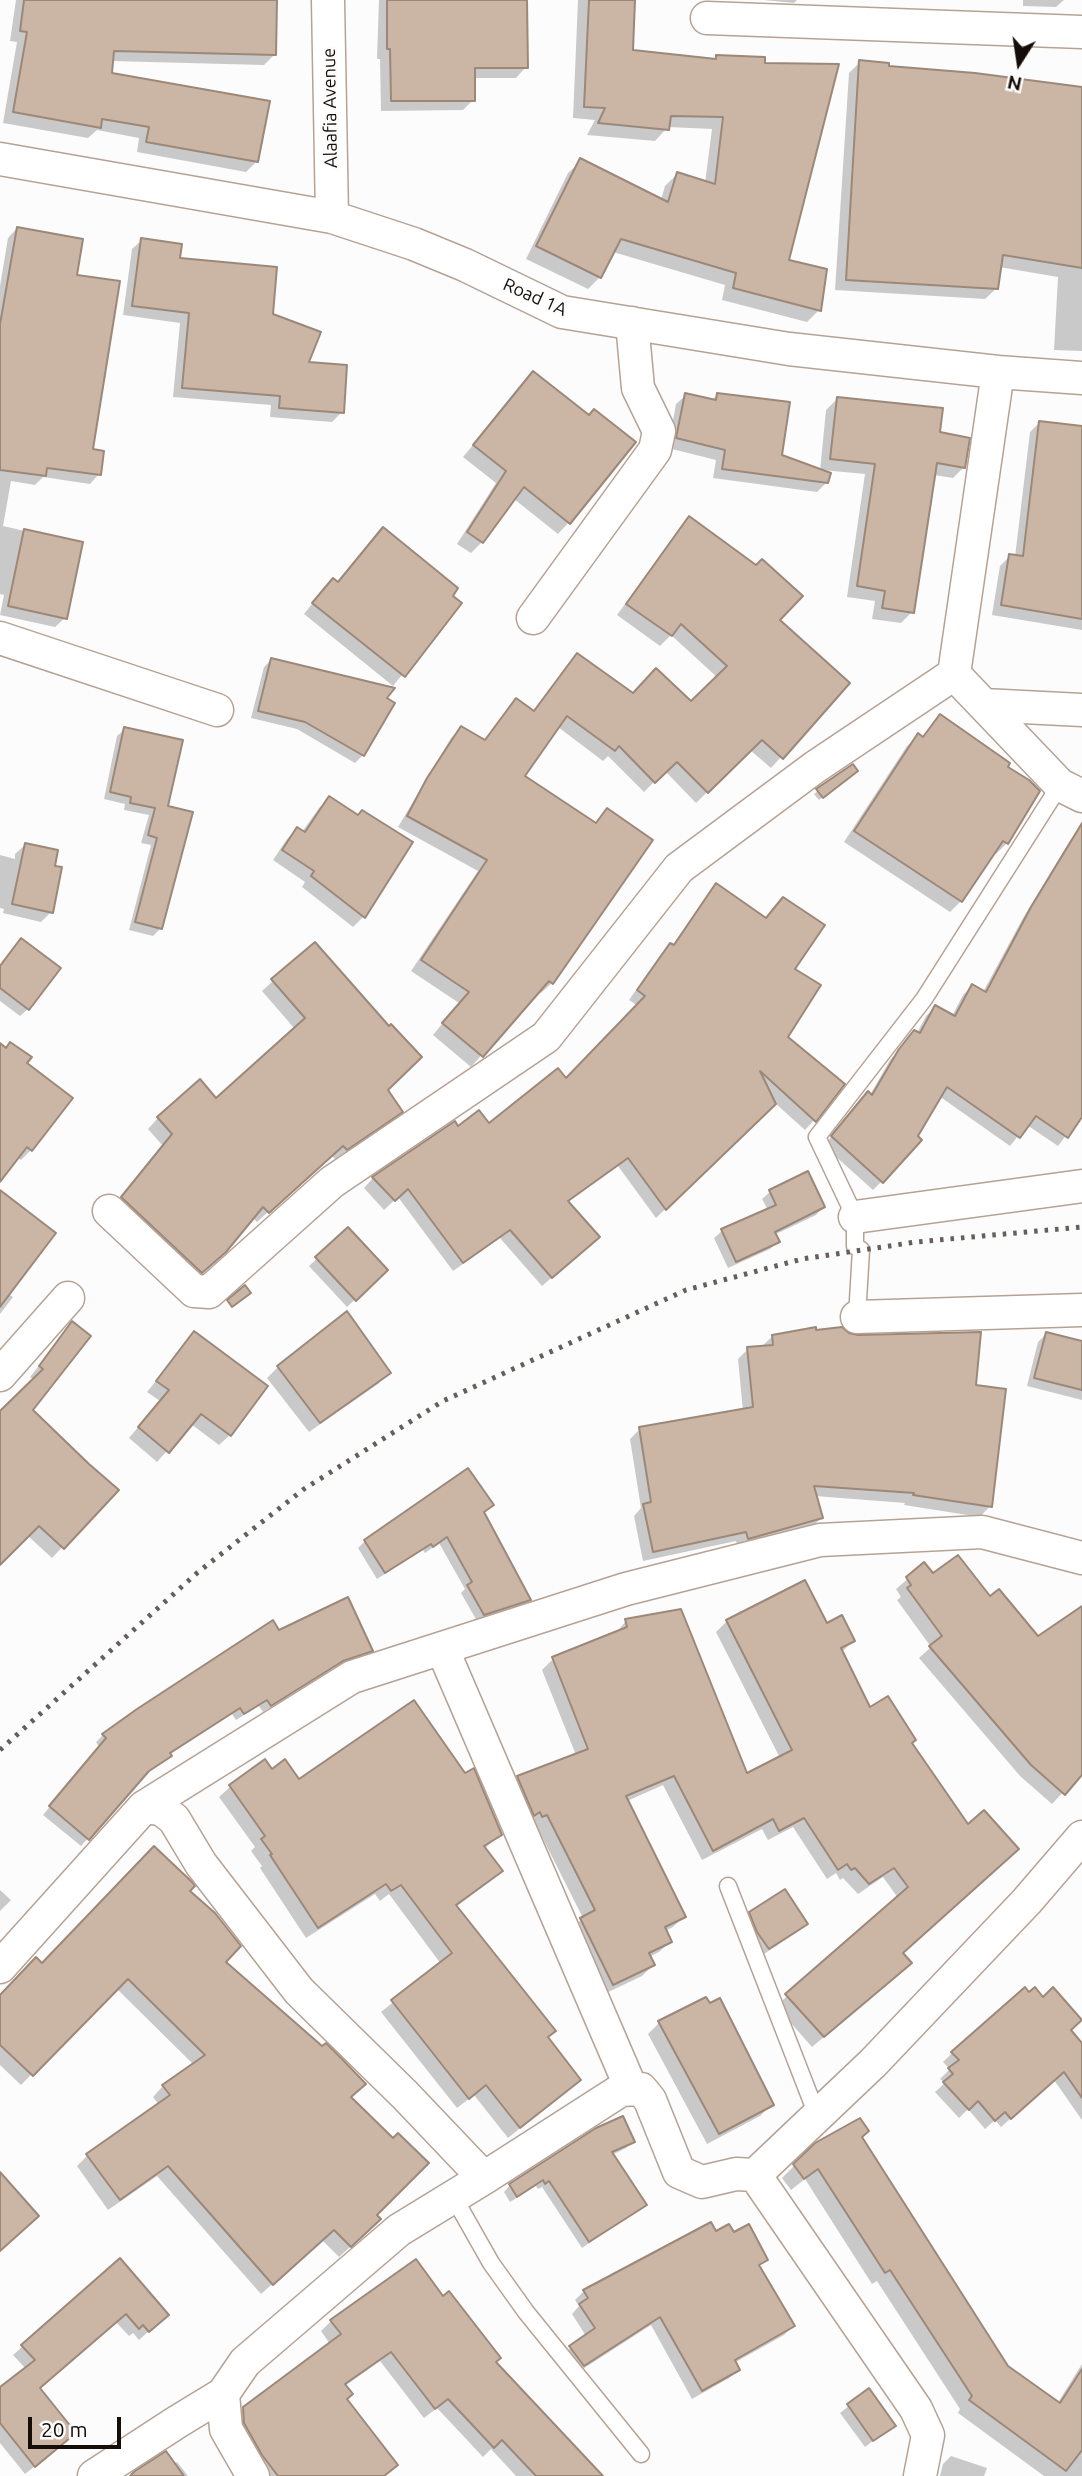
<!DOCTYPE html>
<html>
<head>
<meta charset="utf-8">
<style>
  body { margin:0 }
  #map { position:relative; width:1082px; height:2476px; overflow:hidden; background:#fcfcfc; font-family:Ubuntu,sans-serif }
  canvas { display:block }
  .north { position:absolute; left:984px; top:28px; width:70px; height:70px; -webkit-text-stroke:5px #fcfcfc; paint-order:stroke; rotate:192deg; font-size:19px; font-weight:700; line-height:28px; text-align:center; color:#140d08 }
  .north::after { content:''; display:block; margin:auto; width:24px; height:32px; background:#140d08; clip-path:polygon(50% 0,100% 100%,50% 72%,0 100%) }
  .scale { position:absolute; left:28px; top:2417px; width:93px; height:32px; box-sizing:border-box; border:4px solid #140d08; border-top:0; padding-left:9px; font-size:21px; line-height:24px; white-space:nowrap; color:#140d08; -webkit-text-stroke:5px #fcfcfc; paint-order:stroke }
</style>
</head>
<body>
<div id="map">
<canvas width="1082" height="2476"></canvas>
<div class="north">N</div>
<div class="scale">20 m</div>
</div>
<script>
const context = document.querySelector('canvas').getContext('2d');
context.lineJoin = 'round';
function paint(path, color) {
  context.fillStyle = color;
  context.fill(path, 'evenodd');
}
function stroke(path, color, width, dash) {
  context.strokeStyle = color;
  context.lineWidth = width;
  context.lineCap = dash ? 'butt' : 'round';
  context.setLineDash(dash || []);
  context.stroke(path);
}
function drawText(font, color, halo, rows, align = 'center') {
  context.font = font + ' Ubuntu,sans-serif';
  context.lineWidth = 5;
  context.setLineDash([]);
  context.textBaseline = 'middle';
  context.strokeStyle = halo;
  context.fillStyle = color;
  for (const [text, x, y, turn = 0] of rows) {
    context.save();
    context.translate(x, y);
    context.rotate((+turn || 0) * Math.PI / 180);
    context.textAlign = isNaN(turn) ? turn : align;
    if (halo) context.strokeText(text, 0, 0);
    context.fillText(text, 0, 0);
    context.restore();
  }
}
paint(new Path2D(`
  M16 0H276L274 55 264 65 111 61 110 74 257 161 246 172 137 152 139 138 97 130 88 138 3 123 17 42 10 41Z
  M379 0H526V67L516 78H473V100L463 110 381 111 380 59H377Z
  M578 0H633L631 51 713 61 717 57 787 261 819 310 807 322 722 300 725 285 613 252 600 277 588 289 526 259 568 173 581 161 661 200 665 186 677 174 705 183 712 129 668 127 655 141 587 135 595 120 573 118Z
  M764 0H797L794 3Z
  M1023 0H1064L1056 7 1023 6Z
  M860 62 887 67 1082 89V351L1054 350 1058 277 999 267 997 288 985 299 835 290 849 73Z
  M17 228 74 276 91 451 99 474 90 484 43 477 35 485 11 481 3 526 81 544 65 618 55 627 0 615 4 595 0 594V286L8 238Z
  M142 240 271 315 342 412 332 422 270 417 271 405 173 397 180 323 123 315 132 249Z
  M533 373 569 522 558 534 514 499 482 542 471 553 457 544 496 483 463 457Z
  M686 395 711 401 717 395 781 456 820 471 826 410 837 399 939 433 964 467 953 478 934 475 912 612 901 623 872 619 875 601 847 597 865 474 822 470 827 482 817 492 713 478 716 460 668 448 676 404Z
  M1039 423 1082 428V630L992 615 1000 566 1010 556 1015 557 1030 432Z
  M690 519 778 620 848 683 771 768 750 750 696 803 665 771 644 792 608 756 603 761 558 727 522 776 594 824 607 810 552 983 541 993 538 991 471 1067 433 1035 459 1003 411 971 478 871 398 827 451 738 461 728 483 741 516 701 532 712 567 666 577 655 633 695 691 704 718 678 671 635 660 646 617 615 679 529Z
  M337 584 450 596 459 604 393 686 304 614 323 590Z
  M271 660 392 703 363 755 355 763 297 729 251 718 264 667Z
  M940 716 1005 767 1028 781 1040 793 1028 807 1007 843 996 854 993 852 961 901 950 912 844 842 907 746 918 736 921 738Z
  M125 729 166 807 161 928 153 936 129 930 151 845 141 843 149 815 124 810 125 804 104 799 117 736Z
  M852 766 853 774 819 800 814 794Z
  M329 798 357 817 411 843 363 917 353 927 302 887 305 882 273 860 287 839 297 829 302 832 319 808Z
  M1080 830 1082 831V1114L1058 1146 1027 1125 1010 1146 939 1096 882 1181 873 1190 824 1146 859 1102 868 1093 870 1095 890 1060 914 1032 917 1033 926 1016 935 1007 952 1016 963 995 972 986 983 992 1023 918 1071 839Z
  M25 845 51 912 41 922 3 913 4 909 0 908V855L15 859V854Z
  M716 886 793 969 785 1038 814 1120 805 1130 775 1103 656 1218 618 1166 567 1202 588 1246 542 1286 500 1238 453 1271 398 1197 384 1210 364 1188 373 1178 455 1123 458 1129 488 1125 566 1080 638 1006 629 1000 661 954 670 945 672 946 707 895Z
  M314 944 389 1029 386 1090 400 1112 390 1122 335 1159 331 1155 257 1222 252 1217 214 1262 191 1283 112 1209 163 1146 148 1129 158 1118 216 1100 295 1029 262 991Z
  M0 966 28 1009 20 1016 0 1001Z
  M0 1055 24 1064 71 1098 31 1150 21 1160 17 1157 0 1179Z
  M0 1192 8 1294 13 1297 0 1314Z
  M770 1192 823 1207 816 1215 774 1235 778 1242 770 1249 728 1268 714 1238 722 1231 768 1210 762 1199Z
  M348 1230 386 1270 347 1307 309 1266Z
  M72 1324 31 1410 116 1490 52 1558 27 1535 0 1563V1414L34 1380 30 1377Z
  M815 1332 848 1335 990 1506 980 1517 904 1505 905 1503 815 1496 821 1518 811 1528 738 1548 736 1541 643 1561 634 1516 641 1508 630 1439 640 1429 743 1411 738 1359 748 1349 762 1346 773 1336Z
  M1047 1333 1082 1343V1400L1027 1386 1038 1342Z
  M194 1334 230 1435 219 1445 191 1424 157 1462 129 1438 160 1401 147 1392Z
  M278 1367 389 1373 378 1384 309 1432 267 1378Z
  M492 1505 482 1514 529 1600 522 1607 477 1621 461 1593 465 1589 439 1543 425 1553 423 1550 377 1579 358 1548 365 1541Z
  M924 1565 933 1576 990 1599 1037 1638 1082 1608V1772L1052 1804 1020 1776 919 1658 931 1647 897 1600 901 1597 896 1589Z
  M626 1621 747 1776 780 1758 716 1632 727 1621 826 1625 853 1641 841 1653 869 1709 910 1744 968 1827 901 1954 899 1974 812 2047 776 2006 898 1898 883 1877 858 1894 843 1878 840 1880 836 1873 827 1879 793 1827 768 1840 762 1829 702 1860 663 1785 627 1801 683 1917 673 1927 665 1931 670 1942 659 1952 649 1957 653 1965 642 1976 602 1995 570 1930 583 1918 536 1825 532 1826 507 1788 518 1777 576 1755 542 1670 553 1659 615 1634Z
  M278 1632 371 1650 364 1658 333 1668 263 1712 259 1706 236 1720 232 1714 169 1755 162 1763 142 1777 81 1846 43 1815 99 1747 96 1742 103 1735Z
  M264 1762 272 1771 299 1781 500 1835 484 1849 500 1871 489 1882 456 1907 546 2038 579 2080 508 2138 474 2095 457 2108 381 2012 441 1964 389 1894 380 1901 375 1894 306 1938 260 1868 262 1866 251 1851 255 1847 219 1797 230 1787Z
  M0 1890 11 1900 0 1911Z
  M188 1891 224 1962 349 2098 393 2141 375 2215 369 2230 339 2257 322 2240 261 2294 157 2176 108 2210 77 2166 88 2155 159 2105 153 2097 163 2086 194 2065 116 1988 21 2085 0 2065V1997L42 1965Z
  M751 1914 806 1923 799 1931 761 1956 743 1921Z
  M709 2006 772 2104 760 2116 707 2144 648 2034 659 2023Z
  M1069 2031 1082 2046V2120L1054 2080 1001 2127 995 2120 985 2129 968 2109 959 2118 935 2092 945 2083 940 2079 950 2069 943 2062 952 2053Z
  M861 2137 1007 2367 1057 2404 1082 2364V2476H1044L958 2413 960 2409 877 2281 872 2284 805 2179 791 2190 782 2178 816 2144Z
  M633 2141 626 2148 612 2155 645 2205 582 2248 542 2187 538 2189 536 2186 510 2202 504 2192 510 2185Z
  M715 2234H733L766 2260 758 2267 793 2326 784 2335 734 2363 738 2370 729 2378 692 2399 651 2325 575 2374 561 2356 586 2336 572 2314 579 2306 575 2300 584 2291Z
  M120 2261 157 2324 139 2340 133 2333 129 2336 116 2322 38 2389 65 2442 25 2474 0 2443V2389L26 2369 13 2355Z
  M331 2321 494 2362 600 2476H516L491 2449 483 2457 437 2408 424 2418 380 2361 345 2386V2400L396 2465 385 2476H260L233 2419 244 2409 330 2344 321 2331Z
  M868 2391 894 2425 865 2447 840 2413Z
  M951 2456 987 2468 984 2476H940L943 2464Z
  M177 2462 188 2476H132L173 2464Z`), '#0003');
const building = new Path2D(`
  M24 0H277L276 55 114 51 112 73 270 101 258 162 146 142 149 127 102 119 101 128 13 112 27 32 20 31Z
  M387 0H527L528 68H475V101H391L390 49H387Z
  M589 0H635L633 50 716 59V55L765 57V63L839 64 789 260 827 269 821 311 733 288 736 273 621 239 601 278 536 246 580 158 668 202 677 172 715 184 723 117 671 116 669 130 598 123 605 108 584 107Z
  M859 60 889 63V66L975 73 1082 87V268L1003 255 998 289 846 280Z
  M17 227 83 239 77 275 120 281 93 449 104 451 101 475 47 468 46 476 0 470V324Z
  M141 238 182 244 180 258 277 267 273 314 321 332 309 362 347 365 344 413 279 408 280 396 182 388 189 313 132 306Z
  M533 371 589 415 594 409 636 442 570 524 524 487 483 543 467 532 506 471 473 445Z
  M685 393 716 400 717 393 790 402 782 455 831 473 828 483 722 469 725 450 676 438Z
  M837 397 943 408 940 432 970 438 965 468 937 463 914 613 882 608 885 591 857 586 875 464 830 459Z
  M1039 421 1082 426V619L1001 605 1009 554 1023 556Z
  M689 516 756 565 762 559 803 596 780 620 850 683 783 759 762 740 708 793 677 762 655 783 619 746 615 751 567 716 525 776 596 823 607 808 653 840 553 984 549 981 483 1057 442 1023 469 992 421 960 487 860 407 816 427 778 461 726 485 740 516 698 534 711 577 653 633 693 656 668 691 701 727 666 681 624 672 636 626 604Z
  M383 527 458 588 453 596 462 603 405 677 312 603 333 578 338 582Z
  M24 529 83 542 67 619 8 606Z
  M271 658 395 688 387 698 395 703 364 756 305 722 258 711Z
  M940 714 1010 763 1008 767 1029 780 1040 791 1008 844 1003 841 962 902 854 831 918 733 923 737Z
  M124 727 183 740 168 806 193 812 162 929 135 922 157 838 148 835 155 808 130 803 131 797 110 792Z
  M853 764 858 771 823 798 816 789Z
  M329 796 358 815 362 810 413 842 365 918 311 876 314 871 282 850 297 827 305 832Z
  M1082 823V1117L1068 1138 1036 1116 1020 1138 947 1087 918 1136 922 1140 883 1183 831 1136 868 1091 872 1095 899 1049 914 1030 920 1033 935 1005 955 1016 972 984 986 992 1031 907Z
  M25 843 58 850 55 866 62 867 53 913 12 904Z
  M716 883 766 918 783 897 825 925 795 969 821 985 788 1037 845 1084 816 1122 760 1071 776 1104 666 1210 628 1158 568 1201 600 1237 552 1278 510 1230 463 1263 408 1189 395 1201 372 1177 455 1121 458 1126 479 1110 489 1123 558 1068 566 1078 645 996 637 990 670 943 674 945Z
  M21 938 61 968 29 1010 0 988V966Z
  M315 942 389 1026 391 1024 422 1057 388 1090 403 1112 347 1150 343 1146 269 1213 263 1207 226 1252 202 1273 121 1197 172 1134 157 1117 200 1079 216 1098 305 1018 271 979Z
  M10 1042 32 1057 27 1063 73 1098 32 1151 27 1147 0 1182V1043L6 1048Z
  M808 1171 825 1207 775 1232 780 1242 736 1262 721 1229 776 1205 769 1190Z
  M0 1190 56 1233 0 1307Z
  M348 1227 388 1270 356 1301 315 1257Z
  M245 1285 251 1293 232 1307 227 1300Z
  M347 1311 391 1373 320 1423 277 1366Z
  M72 1321 91 1336 33 1410 89 1464 119 1490 64 1549 39 1526 0 1565V1411L43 1369 39 1366Z
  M816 1327V1330L842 1327 849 1333 858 1335 981 1332 976 1385 1006 1389 992 1507 913 1495 914 1493 814 1486 823 1518 748 1539 746 1532 653 1552 643 1504 651 1502 639 1427 753 1407 747 1347 773 1345 772 1335Z
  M194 1331 268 1386 231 1436 201 1414 169 1453 138 1427 169 1390 156 1381Z
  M1046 1332 1082 1341V1390L1034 1378Z
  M468 1468 494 1505 484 1512 531 1600 484 1615 467 1585 472 1582 447 1537 433 1547 431 1544 385 1573 364 1540Z
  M958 1555 990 1596 999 1589 1038 1636 1082 1606V1775L1065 1795 1031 1765 929 1646 942 1636 907 1588 911 1585 906 1577 924 1562 933 1573Z
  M805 1580 827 1623 842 1615 855 1641 841 1648 870 1707 888 1696 916 1740 912 1743 968 1824 984 1810 1019 1849 903 1953 912 1963 824 2037 785 1994 908 1887 894 1868 869 1884 855 1868 851 1870 847 1864 838 1870 804 1818 779 1831 773 1819 713 1851 674 1776 626 1796 686 1917 665 1927 672 1942 649 1953 655 1965 613 1985 580 1918 595 1910 547 1815 542 1817 540 1812 534 1816 517 1776 588 1749 552 1657 627 1627 625 1619 681 1609 747 1773 792 1750 726 1620Z
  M348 1597 373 1651 343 1661 271 1706 267 1700 244 1714 240 1708 170 1753 172 1756 149 1771 89 1840 49 1806 106 1738 102 1734 137 1709 273 1620 279 1630Z
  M414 1700 465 1773 474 1768 502 1835 484 1846 503 1871 456 1905 556 2031 548 2037 581 2080 520 2128 486 2085 469 2099 391 2000 452 1953 401 1885 391 1891 386 1884 318 1928 270 1855 272 1854 261 1839 265 1836 229 1785 265 1759 272 1769 285 1759 299 1779Z
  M154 1846 192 1882 195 1886 190 1891 215 1913 241 1946 226 1962 322 2046 326 2043 343 2060 366 2084 351 2097 393 2138 398 2133 429 2163 377 2215 381 2219 351 2247 334 2230 273 2285 168 2166 120 2200 86 2154 170 2095 162 2085 205 2055 128 1979 33 2076 0 2045V1995L36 1957 42 1963Z
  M785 1889 808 1924 769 1949 757 1932 749 1912Z
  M1025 1987 1029 1992 1035 1987 1043 1997 1053 1987 1082 2020 1071 2030 1082 2043V2098L1064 2072 1011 2119 1005 2112 995 2121 978 2101 969 2110 943 2082 953 2074 948 2068 959 2060 951 2052Z
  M706 1997 710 2003 720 1998 774 2105 719 2134 658 2021Z
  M623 2116 635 2142 612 2152 647 2205 589 2242 549 2181 545 2184 543 2180 517 2197 509 2184 596 2128Z
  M860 2118 869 2131 862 2137 1008 2366 1060 2403 1082 2369V2450L1066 2471 969 2400 972 2396 890 2270 885 2273 818 2169 804 2179 793 2164 815 2143Z
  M0 2172 39 2216 0 2251Z
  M711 2222 716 2231 729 2224 734 2232 749 2224 768 2260 759 2265 795 2326 735 2360 740 2370 702 2391 660 2317 584 2366 569 2346 595 2328 579 2304 588 2298 583 2290Z
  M120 2258 169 2315 149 2332 143 2325 139 2329 126 2314 40 2388 76 2433 35 2467 0 2423V2387L35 2360 21 2345Z
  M416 2259 443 2296 449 2291 501 2358 496 2362 603 2476H536L502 2440 494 2448 448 2399 435 2409 391 2352 345 2384 353 2394 347 2399 398 2465 384 2476H278L262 2455 244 2423 243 2407 341 2334 330 2320Z
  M869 2388 896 2426 873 2441 847 2404Z
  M166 2451 184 2476H130L135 2471Z`);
paint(building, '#cbb6a6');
stroke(building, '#9c8879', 2);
const service = new Path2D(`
  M857 1317 861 1250 855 1246V1217L817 1137 924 999 1060 785
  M728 1886 817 2115
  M453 2196 491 2263 526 2312 641 2454`);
const minor = new Path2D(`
  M328 0 332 217
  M707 18 1082 32
  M0 159 332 217 414 244 465 265 562 312 789 349 998 372 1082 378
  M533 618 655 450 659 431 638 388 632 323
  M0 638 217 710
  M954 674 1060 785 1082 796
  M984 705 1082 710
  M109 1211 194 1291 209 1292 332 1182 546 1037 679 868 815 767 954 674 998 372
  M855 1217 1082 1186
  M857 1317 1082 1310
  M0 1375 68 1298
  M442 1648 631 2088
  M144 1807 352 1677 626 1589 820 1540 982 1532 1082 1558
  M0 1967 144 1807 161 1809 174 1819 201 1864 299 1991 405 2095 484 2178
  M755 2175 916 2409 928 2435 920 2476
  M94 2476 177 2422 223 2394
  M253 2476 226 2429 223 2394 245 2362 399 2230 484 2178 621 2090 641 2089 650 2100 679 2172 702 2182 736 2174 755 2175 873 2063 1027 1901 1082 1837`);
stroke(service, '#b6a293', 19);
stroke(minor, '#b6a293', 35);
stroke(service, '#fff', 16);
stroke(minor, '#fff', 32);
stroke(new Path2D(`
  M0 1750 197 1573 304 1489 443 1401 686 1290 802 1259 916 1242 1082 1227`), '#645f5c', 5, [3.5, 7]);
drawText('18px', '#140d08', '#fcfcfc', [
  ["Alaafia Avenue",330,108,-91],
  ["Road 1A",535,297,24]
]);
</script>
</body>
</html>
